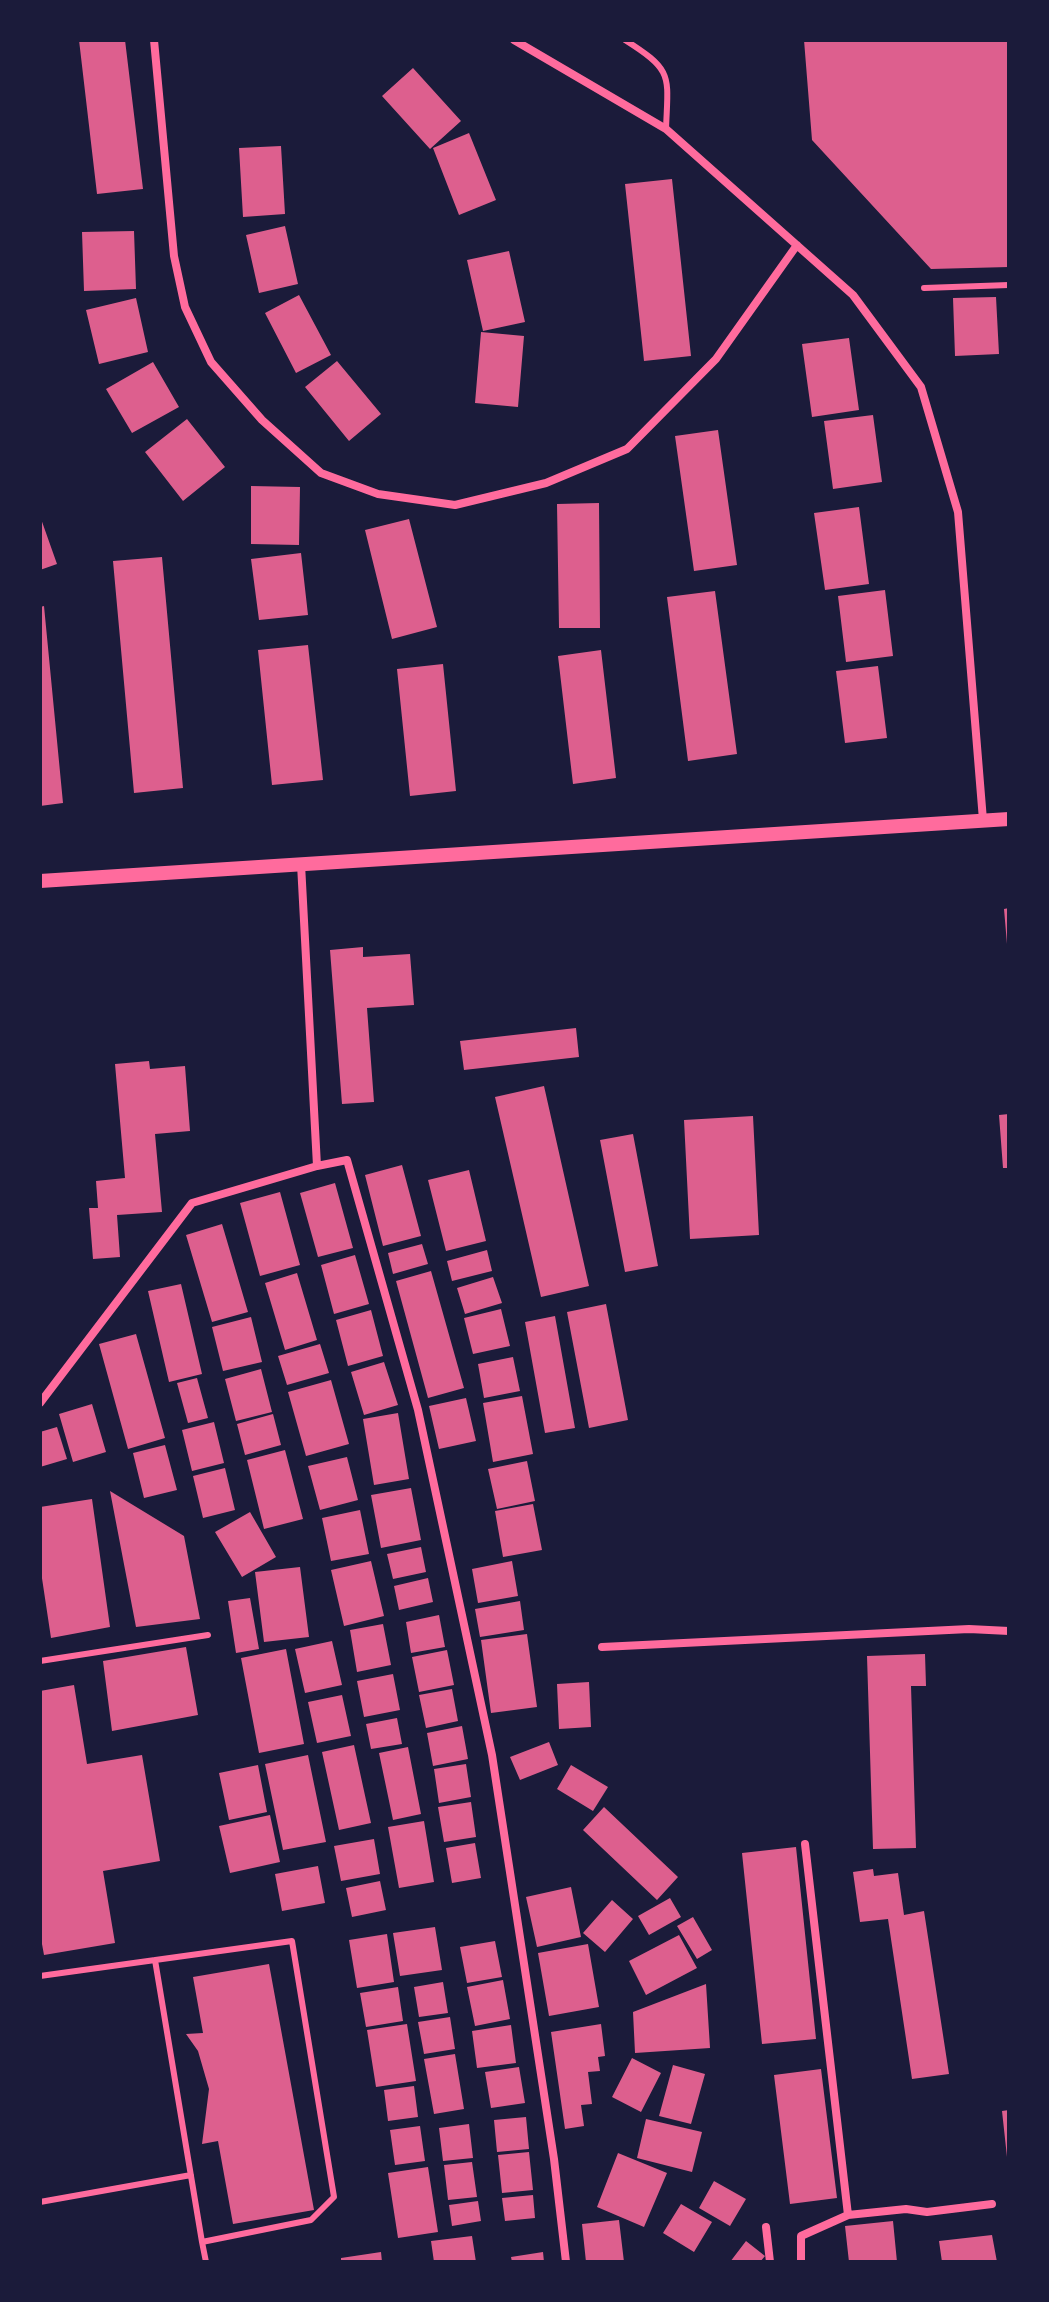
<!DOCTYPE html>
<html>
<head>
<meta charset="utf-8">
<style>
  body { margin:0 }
  #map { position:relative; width:1049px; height:2302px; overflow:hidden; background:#1b1b3a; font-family:Barlow,sans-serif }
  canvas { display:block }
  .frame { position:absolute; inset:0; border:42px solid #1b1b3a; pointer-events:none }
</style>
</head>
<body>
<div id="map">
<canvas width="1049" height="2302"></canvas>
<div class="frame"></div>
</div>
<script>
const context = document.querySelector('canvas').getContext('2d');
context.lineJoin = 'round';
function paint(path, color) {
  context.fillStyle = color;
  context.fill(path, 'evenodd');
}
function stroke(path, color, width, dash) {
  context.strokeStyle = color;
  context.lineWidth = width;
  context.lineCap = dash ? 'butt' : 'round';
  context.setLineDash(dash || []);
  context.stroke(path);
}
paint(new Path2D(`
  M79 40H125L143 189 97 194Z
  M804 40H1009V267L931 269 812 140Z
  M413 68 461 121 430 149 382 96Z
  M469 133 496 200 459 215 433 148Z
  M281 146 285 214 243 217 239 148Z
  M672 179 691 356 644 361 625 184Z
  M285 226 298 284 259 293 246 235Z
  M134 231 136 289 84 291 82 232Z
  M509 251 525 322 483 331 467 260Z
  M299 295 331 355 296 373 265 313Z
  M996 297 999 354 955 356 953 298Z
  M136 298 148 352 99 364 86 310Z
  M481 332 524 336 518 407 475 403Z
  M849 338 859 410 812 417 802 344Z
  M337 361 381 414 349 441 305 387Z
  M153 362 179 407 132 433 106 389Z
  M873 415 882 482 833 489 824 421Z
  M187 419 225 467 183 501 145 452Z
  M718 430 737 565 694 571 675 436Z
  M251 486 300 487 299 545 251 544Z
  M599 503 600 628H559L557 504Z
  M859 507 869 584 825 590 814 513Z
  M40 516 57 564 40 570Z
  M409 519 437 627 392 639 365 530Z
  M301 553 308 615 259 620 251 559Z
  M162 557 183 788 134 793 113 561Z
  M885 590 893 656 846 662 838 596Z
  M715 591 737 754 688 761 667 597Z
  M44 606 63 803 40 806V607Z
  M308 645 323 780 272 785 258 650Z
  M601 650 616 778 573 784 558 656Z
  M443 664 456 791 410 796 397 669Z
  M878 666 887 738 845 743 836 671Z
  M1009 908V944H1007L1004 909Z
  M363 947V957L410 954 414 1005 367 1008 374 1102 342 1104 330 950Z
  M576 1028 579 1057 464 1070 460 1041Z
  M149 1061 150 1069 185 1066 190 1131 155 1134 162 1212 117 1215 120 1257 93 1259 89 1208H98L96 1181 125 1178 115 1064Z
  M544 1086 589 1286 541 1297 495 1097Z
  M1009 1114V1168H1003L999 1115Z
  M753 1116 759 1235 690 1239 684 1120Z
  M633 1134 658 1266 625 1272 600 1140Z
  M402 1165 421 1236 383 1246 365 1175Z
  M469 1170 486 1241 446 1251 428 1180Z
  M335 1183 353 1248 318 1257 300 1193Z
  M280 1192 300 1265 260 1276 240 1203Z
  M222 1224 248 1312 212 1322 186 1235Z
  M422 1244 428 1264 393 1274 388 1253Z
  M487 1250 492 1271 452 1281 447 1261Z
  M355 1255 369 1304 334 1314 321 1265Z
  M431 1271 464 1388 428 1398 396 1281Z
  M297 1273 317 1340 285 1350 265 1283Z
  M493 1277 502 1303 465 1314 457 1288Z
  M181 1284 202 1374 169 1382 148 1291Z
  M606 1304 628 1420 589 1428 567 1312Z
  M501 1309 510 1346 473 1354 464 1318Z
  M371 1310 383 1356 348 1366 336 1320Z
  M555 1316 575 1428 545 1433 525 1322Z
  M251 1317 262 1362 223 1371 212 1327Z
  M136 1334 165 1438 128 1449 99 1344Z
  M320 1344 329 1373 287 1385 278 1356Z
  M513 1357 520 1391 484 1398 478 1364Z
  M384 1362 398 1405 364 1415 351 1372Z
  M261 1369 272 1412 236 1421 225 1379Z
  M197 1378 208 1418 188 1423 177 1383Z
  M331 1380 349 1444 306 1456 288 1392Z
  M522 1396 533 1454 493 1462 483 1403Z
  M466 1398 476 1441 439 1449 429 1406Z
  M92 1404 106 1452 73 1462 59 1414Z
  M398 1413 409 1479 374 1485 363 1419Z
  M273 1414 281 1445 245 1455 237 1424Z
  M214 1422 224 1463 192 1471 182 1430Z
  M57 1427 67 1459 40 1467V1432Z
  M165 1445 177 1490 144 1498 133 1453Z
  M285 1450 303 1519 264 1529 247 1460Z
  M347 1457 358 1500 320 1510 308 1466Z
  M527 1461 535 1501 497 1509 488 1469Z
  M225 1468 235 1510 203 1518 193 1476Z
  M411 1488 421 1540 381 1548 371 1495Z
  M110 1491 184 1536 200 1619 136 1627Z
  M92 1499 110 1627 51 1638 40 1565V1507Z
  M533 1504 542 1550 503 1557 495 1511Z
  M360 1510 369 1554 331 1561 322 1518Z
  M250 1512 276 1557 242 1577 215 1532Z
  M421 1547 426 1572 393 1579 387 1554Z
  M371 1561 384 1616 344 1626 331 1570Z
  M512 1561 518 1596 478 1603 472 1569Z
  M300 1567 309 1637 264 1642 255 1572Z
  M428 1578 433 1602 399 1610 394 1586Z
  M250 1598 259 1649 236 1653 228 1601Z
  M520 1601 524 1630 480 1637 475 1609Z
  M439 1615 445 1647 411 1653 406 1622Z
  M383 1624 391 1665 357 1672 350 1630Z
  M527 1634 537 1707 491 1713 481 1640Z
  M332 1641 342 1685 305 1693 295 1649Z
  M186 1647 198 1715 112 1731 103 1661Z
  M286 1649 304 1744 259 1753 241 1658Z
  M447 1650 454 1685 419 1692 412 1657Z
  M925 1654 926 1686H911L916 1848 873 1849 867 1656Z
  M393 1674 400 1710 364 1717 357 1681Z
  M589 1682 591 1727 559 1729 557 1684Z
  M74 1685 87 1764 142 1755 160 1861 103 1871 115 1943 44 1955 40 1933V1691Z
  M452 1689 458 1721 426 1728 419 1695Z
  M342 1695 351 1736 317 1743 308 1702Z
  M397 1718 402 1744 371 1749 366 1724Z
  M462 1726 468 1759 433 1766 427 1733Z
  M549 1742 558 1765 520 1780 510 1757Z
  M354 1745 371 1823 339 1830 322 1752Z
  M408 1747 421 1814 393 1820 379 1753Z
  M308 1755 326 1842 283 1850 265 1764Z
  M466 1764 471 1797 439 1803 434 1769Z
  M258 1765 267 1812 229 1820 219 1773Z
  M571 1765 608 1787 593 1811 557 1789Z
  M471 1802 476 1837 444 1842 438 1807Z
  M604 1807 678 1877 657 1900 583 1830Z
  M270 1815 280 1862 230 1873 219 1826Z
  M424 1821 434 1882 399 1888 388 1827Z
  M374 1839 380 1874 341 1881 334 1846Z
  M475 1843 481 1878 452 1883 446 1848Z
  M796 1847 816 2039 762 2044 742 1853Z
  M318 1866 325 1903 282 1911 275 1874Z
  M873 1869 874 1876 898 1873 904 1915 924 1911 949 2074 912 2079 888 1919 860 1922 853 1872Z
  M380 1881 386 1910 352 1917 346 1888Z
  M571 1887 581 1937 537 1947 526 1897Z
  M670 1898 681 1917 649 1935 638 1916Z
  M612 1900 633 1919 605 1952 583 1933Z
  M693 1917 712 1950 697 1959 677 1926Z
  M435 1927 442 1970 400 1976 393 1933Z
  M387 1934 394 1982 357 1988 349 1940Z
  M679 1935 697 1968 646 1995 629 1961Z
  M495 1941 502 1977 467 1983 460 1947Z
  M588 1944 599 2007 549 2016 538 1953Z
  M269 1964 314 2210 233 2224 218 2141 202 2144 209 2089 198 2051 186 2034 203 2033 193 1977Z
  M503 1980 510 2019 475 2026 467 1987Z
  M443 1982 448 2013 419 2017 414 1987Z
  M706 1984 710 2048 635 2053 633 2012Z
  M398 1987 403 2021 366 2027 360 1993Z
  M450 2017 455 2049 424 2054 418 2022Z
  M407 2024 416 2081 376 2087 367 2030Z
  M601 2024 605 2056 598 2057 600 2071 588 2072 592 2104 581 2105 584 2126 565 2129 551 2032Z
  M511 2025 516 2063 477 2068 472 2031Z
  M455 2054 464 2109 434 2114 424 2059Z
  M632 2058 661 2073 641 2112 612 2097Z
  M673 2065 705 2074 691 2124 659 2116Z
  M519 2067 525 2103 491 2108 485 2072Z
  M821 2069 837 2198 790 2204 774 2075Z
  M414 2086 418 2117 388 2121 384 2090Z
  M1009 2110V2157H1007L1002 2111Z
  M526 2117 529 2149 497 2152 494 2120Z
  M646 2119 702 2132 692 2172 637 2158Z
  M469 2124 473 2158 443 2161 439 2128Z
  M420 2126 425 2161 395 2165 390 2130Z
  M529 2152 533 2190 502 2193 498 2155Z
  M618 2153 667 2173 644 2227 597 2207Z
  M472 2162 477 2197 448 2200 444 2165Z
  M428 2167 438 2232 398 2238 388 2173Z
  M714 2181 746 2199 730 2226 699 2208Z
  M533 2195 535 2218 505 2221 502 2198Z
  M478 2201 481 2221 452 2226 449 2205Z
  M681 2204 712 2222 694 2252 663 2233Z
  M619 2220 624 2262H586L582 2224Z
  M893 2221 897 2262H849L845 2226Z
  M992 2235 997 2262H942L939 2241Z
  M472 2236 476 2262H434L431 2241Z
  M746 2241 765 2256 760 2262H730Z
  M381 2252 382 2262H341V2258Z
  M543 2252 544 2262H512L511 2257Z`), '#dd5f8e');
stroke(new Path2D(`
  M625 40C674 71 668 75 666 129
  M924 288 1009 285
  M40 1661 208 1635
  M40 1976 292 1941 334 2197 311 2220 202 2242 155 1960
  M40 2202 191 2175
  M202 2242 206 2262`), '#ff6b9d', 6);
stroke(new Path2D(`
  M154 40 174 256 185 307 211 362 262 420 321 473 378 494 455 505 546 483 627 449 716 359 797 245
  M514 40 666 129 853 295 921 387 958 512 983 820
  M317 1166 347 1160 418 1410 492 1755 554 2159 566 2262
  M40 1403 192 1203 317 1166 301 864
  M602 1647 969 1629 1009 1631
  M805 1844 848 2215
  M766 2227 770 2262
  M801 2262V2236L848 2215 906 2209 927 2212 992 2204`), '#ff6b9d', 8);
stroke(new Path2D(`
  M40 881 1009 819`), '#ff6b9d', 14);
</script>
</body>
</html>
